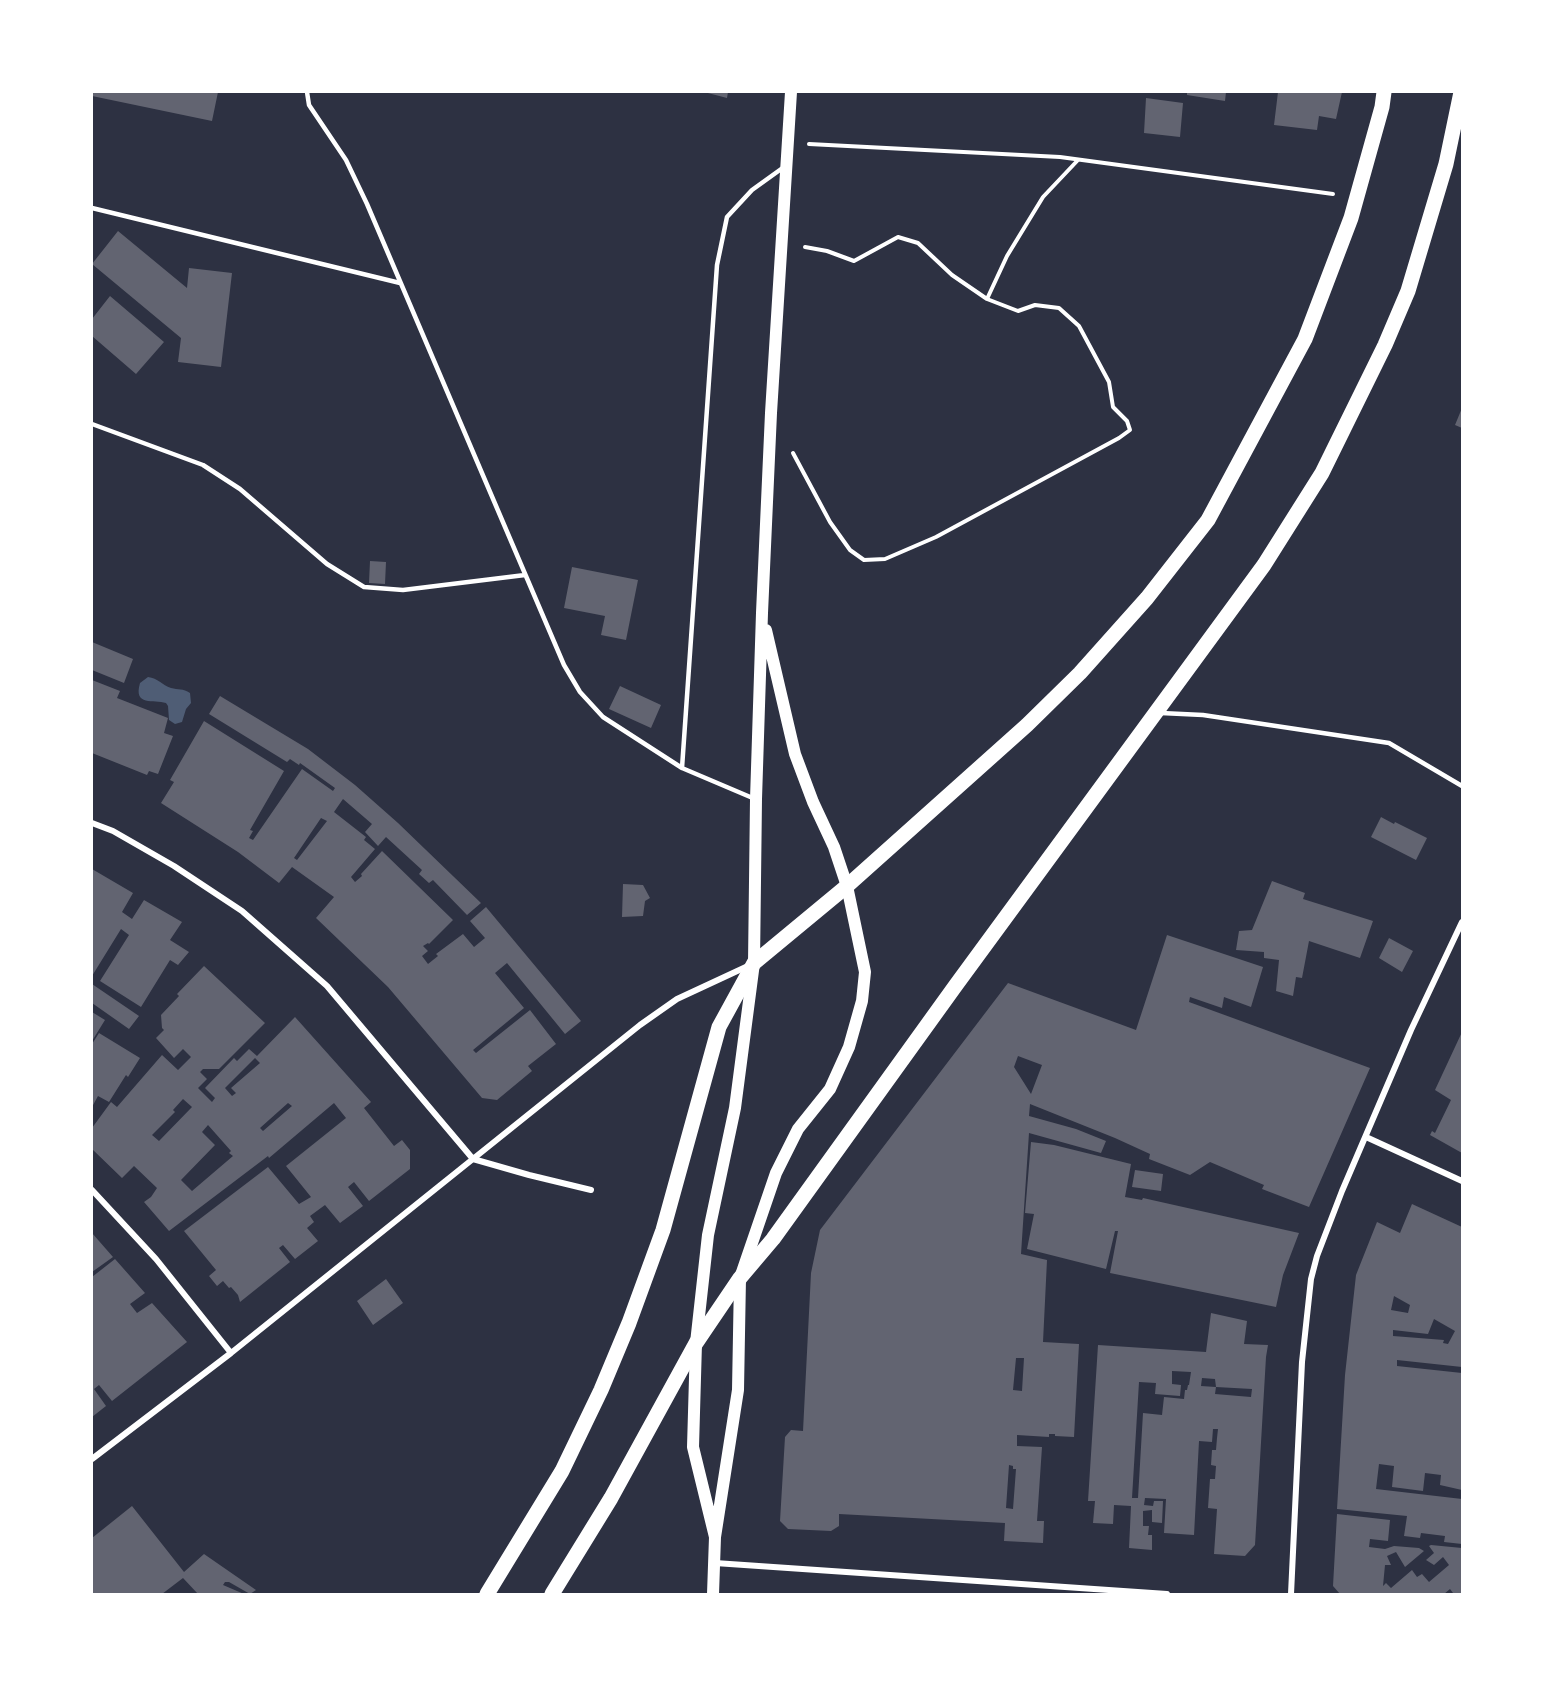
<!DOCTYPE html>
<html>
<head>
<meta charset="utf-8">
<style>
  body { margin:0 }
  #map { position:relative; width:1554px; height:1686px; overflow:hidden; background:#2d3142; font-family:"Work Sans",sans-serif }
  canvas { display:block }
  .frame { position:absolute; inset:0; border:93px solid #fff; pointer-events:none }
</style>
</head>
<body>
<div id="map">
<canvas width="1554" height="1686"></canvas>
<div class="frame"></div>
</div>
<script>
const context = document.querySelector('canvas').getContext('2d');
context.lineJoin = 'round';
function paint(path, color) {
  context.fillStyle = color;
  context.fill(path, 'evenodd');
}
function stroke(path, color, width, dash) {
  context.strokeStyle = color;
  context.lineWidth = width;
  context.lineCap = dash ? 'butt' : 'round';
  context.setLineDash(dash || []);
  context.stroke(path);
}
paint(new Path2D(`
  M148 677C158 678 162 685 171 688 178 690 183 688 190 693L191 703 186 709 182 722 175 724 169 720 168 706 166 703C154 699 133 707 140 683Z`), '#4f5d75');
paint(new Path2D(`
  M92 92H218L212 121 92 96Z
  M704 92H728L727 98Z
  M1187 92H1226L1225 101 1187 95Z
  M1278 92H1342L1336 119 1319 116 1317 130 1274 125Z
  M1146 98 1183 103 1180 137 1144 133Z
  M118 231 187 288 189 268 232 273 221 367 178 362 181 338 92 264Z
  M110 296 164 342 136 374 92 336V319Z
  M1462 408V428L1455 425Z
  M370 561 386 562 385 584 369 583Z
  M572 567 638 580 626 640 601 635 605 616 564 608Z
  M92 642 133 659 124 683 92 670Z
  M92 680 120 691 117 698 168 718 164 733 173 736 158 774 149 771 147 775 92 753Z
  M620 686 661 705 651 728 609 709Z
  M220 696 308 749 355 785 398 823 481 903 467 915 433 880 429 883 419 874 422 870 386 837 378 846 365 832 372 824 343 799 334 812 366 837 364 840 375 849 351 877 355 882 362 876 361 874 382 851 453 920 429 944 428 943 423 946 428 951 422 956 428 964 438 956 436 954 463 934 474 947 485 938 470 921 486 907 581 1021 565 1034 507 963 495 973 524 1008 473 1050 476 1053 530 1010 556 1044 528 1066 532 1071 497 1100 482 1098 388 987 316 918 334 897 292 867 279 883 238 852 161 803 174 782 170 780 204 721 284 771 250 830 253 831 249 838 253 840 302 769 333 791 335 788 300 763 299 765 290 759 287 762 209 714ZM321 818 327 821 297 860 294 858Z
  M1381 817 1394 824 1395 822 1427 838 1416 860 1371 837Z
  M92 869 133 893 122 912 132 919 144 900 182 922 170 940 189 952 178 965 170 960 141 1007 100 981 129 935 121 929 92 976Z
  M1272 881 1305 893 1303 899 1373 921 1360 958 1309 941 1302 978 1296 977 1293 996 1276 991 1279 960 1264 958V952L1236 950 1239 931 1252 930Z
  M623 884 643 885 650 898 645 901 643 916 622 917Z
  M1167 935 1263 967 1251 1007 1224 997 1222 1008 1190 997 1189 1002 1370 1068 1309 1207 1262 1189 1264 1185 1210 1162 1190 1175 1149 1159 1150 1154 1115 1138 1030 1104 1029 1116 1076 1129 1106 1141 1101 1153 1029 1133 1021 1254 1047 1260 1043 1342 1079 1344 1074 1437 1055 1436V1434H1049V1437L1017 1435V1446L1042 1447 1037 1521H1044L1043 1543 1004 1541 1005 1523 839 1514V1526L831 1531 788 1529 780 1521 785 1437 791 1430 803 1431 811 1273 820 1230 1008 983 1136 1030ZM1018 1056 1042 1065 1031 1094 1014 1067ZM1016 1358H1024L1022 1391 1013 1390ZM1009 1465 1013 1466V1469H1016L1013 1509 1006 1508Z
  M1389 938 1413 951 1402 972 1379 958Z
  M204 966 265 1023 219 1069H203L200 1072 207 1079 198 1088 212 1102 215 1098 205 1088 234 1058 237 1061 249 1049 257 1056 295 1017 371 1102 364 1108 394 1146 402 1140 410 1150V1169L369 1201 354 1182 348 1187 363 1206 340 1223 325 1205 310 1216 314 1222 307 1228 318 1241 295 1259 283 1245 279 1248 290 1262 240 1302 238 1295 231 1287 229 1288 223 1281 217 1286 209 1276 216 1270 184 1231 268 1167 299 1204 311 1197 286 1166 346 1118 334 1103 269 1158 268 1156 169 1231 144 1202 151 1197 157 1188 134 1166 122 1178 92 1149V1128L111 1102 117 1107 162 1055 178 1070 191 1057 183 1049 174 1058 156 1038 164 1030 162 1028 161 1015 179 996 177 994ZM255 1058 260 1063 231 1088 236 1093 232 1096 225 1088ZM183 1099 192 1107 159 1141 152 1135 175 1112 173 1110ZM288 1103 292 1106 263 1131 260 1128ZM208 1125 231 1151 229 1153 233 1156 192 1191 181 1180 215 1145 202 1132Z
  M92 984 139 1016 129 1029 92 1003Z
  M92 1012 105 1020 92 1041Z
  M1462 1032V1153L1430 1135 1432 1131 1435 1133 1451 1100 1435 1090Z
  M99 1033 140 1058 128 1077 126 1075 109 1102 98 1096 92 1107V1044Z
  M1031 1142 1054 1145 1131 1164 1125 1197 1142 1200 1143 1198 1299 1233 1283 1275 1276 1307 1110 1273 1118 1231H1115L1106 1269 1027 1249 1034 1214 1025 1213Z
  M1135 1170 1163 1174 1161 1191 1132 1187Z
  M1412 1204 1462 1227V1367L1397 1360V1366L1462 1373V1490L1440 1485 1441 1475 1425 1473 1423 1491 1392 1487 1394 1466 1379 1464 1376 1489 1462 1499V1544L1444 1542 1445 1536 1421 1533 1420 1538 1404 1536 1407 1516 1337 1509 1345 1375 1356 1275 1377 1222 1400 1233ZM1394 1296 1410 1305 1408 1313 1391 1310ZM1434 1319 1455 1331 1448 1344 1443 1343 1444 1340 1393 1336V1330L1428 1334Z
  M92 1233 113 1257 92 1272Z
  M115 1259 145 1293 130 1304 137 1313 152 1303 187 1342 112 1401 99 1385 94 1389 106 1406 92 1417V1277Z
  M386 1279 403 1303 373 1325 357 1301Z
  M1211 1313 1247 1321 1244 1344 1268 1345 1266 1357 1255 1545 1245 1556 1214 1554 1217 1509 1208 1508 1210 1479H1215L1216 1466 1211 1465 1212 1450H1216L1217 1438 1218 1429H1213L1212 1442 1199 1441 1194 1535 1164 1533 1166 1499 1145 1498 1144 1505 1153 1506 1154 1501H1163L1162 1523 1152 1522V1510L1143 1511V1526H1149L1148 1535H1152V1550L1129 1548 1131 1506 1114 1505 1113 1524 1093 1523 1095 1501H1088L1098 1345 1206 1352ZM1172 1371 1191 1372 1189 1385H1188L1187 1390H1185L1184 1399 1164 1397 1162 1415 1143 1413 1138 1498H1132L1139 1382 1156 1383 1155 1394 1180 1396 1181 1385 1172 1384ZM1202 1378 1215 1379 1216 1387 1201 1386ZM1216 1387 1252 1389 1251 1397 1215 1394Z
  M132 1506 184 1572 204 1554 256 1590 250 1594 229 1582H225L223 1585 244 1594H198L183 1578 162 1594H92V1538Z
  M1337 1514 1390 1520 1388 1541 1370 1539 1369 1547 1385 1549 1394 1546 1419 1548 1424 1551 1405 1567 1396 1552 1387 1556 1391 1565H1385L1383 1586 1386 1583 1391 1588 1412 1570 1417 1577 1422 1574 1429 1582 1449 1565 1443 1557 1434 1565 1426 1560 1434 1553 1429 1546 1431 1545 1462 1548V1594H1451L1453 1593 1450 1589 1444 1594H1340L1333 1586Z`), '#626471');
stroke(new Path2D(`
  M809 144 1060 157 1333 194
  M987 299 1007 256 1043 197 1078 160
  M793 453 830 522 850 550 864 560 885 559 936 537 1119 438 1130 430 1127 421 1113 407 1109 382 1079 326 1059 308 1035 305 1018 311 987 299 952 275 918 243 898 237 854 261 827 251 805 247`), '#fff', 4);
stroke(new Path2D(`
  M307 92 309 105 346 160 367 204 564 665 580 692 603 717 682 768
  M92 208 400 283
  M92 424 203 465 240 489 327 564 364 587 403 590 525 575
  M1161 713 1203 715 1389 743 1462 786
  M755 799 682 768 717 265 727 217 752 190 784 167`), '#fff', 4.5);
stroke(new Path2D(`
  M92 823 113 831 174 866 242 911 327 986 473 1159 529 1175 591 1190
  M1366 1137 1462 1181
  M92 1190 156 1259 231 1353
  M92 1459 231 1353 640 1025 677 999 748 966
  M715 1563 1167 1594
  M1291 1594 1302 1362 1311 1279 1317 1256 1342 1191 1411 1030 1462 922`), '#fff', 6);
stroke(new Path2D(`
  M715 1537 693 1447 696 1343 708 1235 735 1108 754 963 756 799 762 613 771 413 791 92
  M713 1594 715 1537 738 1390 740 1278 776 1173 798 1129 830 1089 849 1047 862 1001 865 972 847 886 834 847 813 802 795 754 766 630`), '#fff', 12);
stroke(new Path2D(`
  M487 1594 562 1471 601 1390 629 1323 663 1230 719 1027 754 963 847 886 1027 725 1080 673 1147 598 1208 520 1305 339 1351 218 1382 107 1384 92
  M552 1594 611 1498 696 1343 740 1278 773 1239 956 985 1264 565 1322 473 1385 345 1408 291 1446 164 1461 92`), '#fff', 15);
</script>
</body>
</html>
